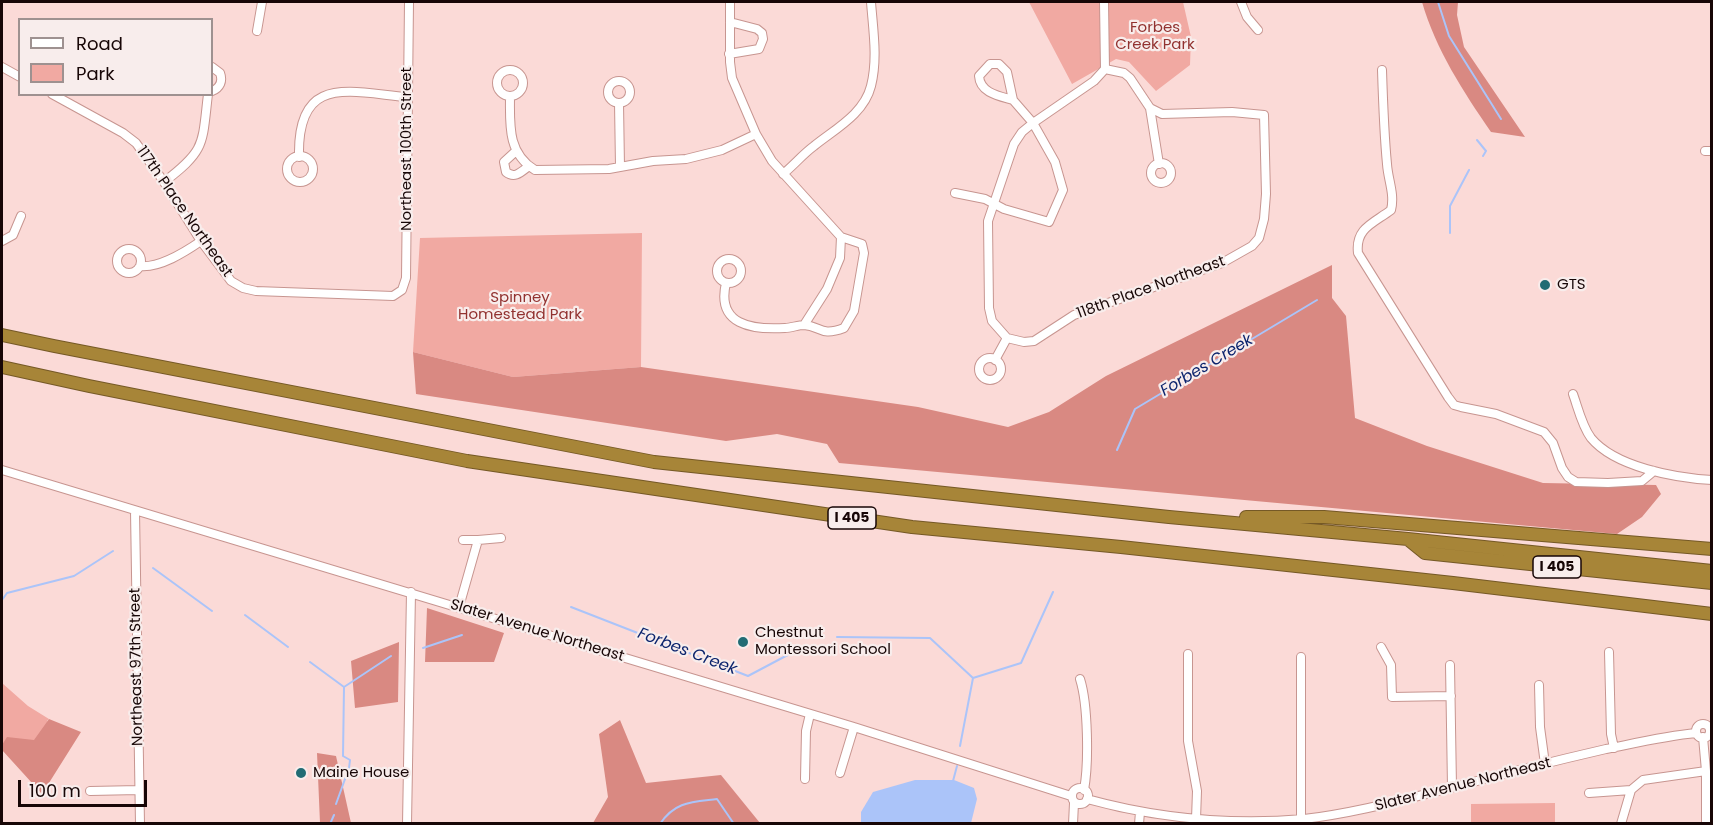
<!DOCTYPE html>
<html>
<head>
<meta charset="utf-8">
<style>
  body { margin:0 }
  #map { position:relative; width:1713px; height:825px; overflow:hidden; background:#fbdad7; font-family:Poppins,sans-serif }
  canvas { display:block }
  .frame { position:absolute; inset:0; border:3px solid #170606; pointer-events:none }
  .legend { position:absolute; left:18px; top:18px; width:195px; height:78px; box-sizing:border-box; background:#f8edec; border:2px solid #9e9190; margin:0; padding:8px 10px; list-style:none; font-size:18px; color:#170606 }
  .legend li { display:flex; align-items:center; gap:12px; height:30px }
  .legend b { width:30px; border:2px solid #9e9190 }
  .scale { position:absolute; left:18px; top:780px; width:129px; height:27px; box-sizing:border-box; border:3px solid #170606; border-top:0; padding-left:8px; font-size:18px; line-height:21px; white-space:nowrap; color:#170606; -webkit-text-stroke:4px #f8edec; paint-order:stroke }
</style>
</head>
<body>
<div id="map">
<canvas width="1713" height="825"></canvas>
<div class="frame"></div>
<ul class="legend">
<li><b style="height:8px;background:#fff"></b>Road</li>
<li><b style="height:16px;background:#f1a9a2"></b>Park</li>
</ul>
<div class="scale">100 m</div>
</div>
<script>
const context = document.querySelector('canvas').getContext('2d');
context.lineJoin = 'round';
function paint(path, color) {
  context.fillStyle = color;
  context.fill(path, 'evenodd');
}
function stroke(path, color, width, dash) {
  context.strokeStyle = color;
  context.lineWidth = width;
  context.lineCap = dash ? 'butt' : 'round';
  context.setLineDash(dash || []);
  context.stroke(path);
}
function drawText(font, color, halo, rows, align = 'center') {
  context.font = font + ' Poppins,sans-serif';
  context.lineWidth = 4.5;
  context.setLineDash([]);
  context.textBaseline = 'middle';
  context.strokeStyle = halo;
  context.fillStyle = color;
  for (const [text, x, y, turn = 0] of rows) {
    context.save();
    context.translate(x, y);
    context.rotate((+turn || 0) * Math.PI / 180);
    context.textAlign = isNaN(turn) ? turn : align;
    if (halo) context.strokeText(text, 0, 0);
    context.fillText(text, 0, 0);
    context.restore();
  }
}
paint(new Path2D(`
  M1029 2H1183L1191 37 1190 65 1156 91 1129 62 1116 59 1072 84Z
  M642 233 641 367 513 377 413 352 420 238Z
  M2 683 28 706 49 719 47 721 68 740 2 745Z
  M1555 803V823H1471V804Z`), '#f1a9a2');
paint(new Path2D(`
  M1422 2H1458L1457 15 1464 47 1525 137 1491 132C1463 91 1436 50 1422 2Z
  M1332 265V298L1346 316 1355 418 1427 446 1543 483 1656 485 1661 494 1642 517 1617 534 839 463 827 444 777 434 726 441 416 394 413 352 513 377 641 367 918 407 1008 427 1049 412 1106 376Z
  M427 608 504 633 494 662H425Z
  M399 642 398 702 355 708 351 661Z
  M49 719 81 732 42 794 2 750V745L7 737 34 740Z
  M620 720 646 783 721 775 760 823H593L608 797 599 734Z
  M317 753 336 756 351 823H320Z`), '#d98982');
paint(new Path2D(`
  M915 780H954L974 788 977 799 971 823H861V812L873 792Z`), '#abc4f9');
stroke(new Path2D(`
  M1438 2 1449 36 1501 119
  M1477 140 1486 151 1483 156
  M1450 233V206L1469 170
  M1117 450 1135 409 1317 300
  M153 568 212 611
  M2 600 7 593 74 576 113 551
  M571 607 748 676 799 649
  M245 615 288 647
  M837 637 930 638 973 678 1021 663 1053 592
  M423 648 462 635
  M310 662 344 687 391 656
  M960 746 973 678
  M953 781 957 766
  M336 804 349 768 350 760 343 756 344 687
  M330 824 334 815
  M660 824C675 801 693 802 717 799L734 824`), '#abc4f9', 2);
const minor = new Path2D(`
  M1104 2 1105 69
  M1241 2 1247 17 1258 30
  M257 31 262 2
  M729 54 759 49 763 39 762 33 757 29 730 22
  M2 67 20 77
  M212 67 220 73C223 81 220 88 212 91
  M1382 70C1383 102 1384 133 1387 164 1388 180 1395 194 1391 210 1374 223 1355 228 1358 253L1448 397 1454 405 1461 407 1496 414 1544 432 1553 443 1562 468 1568 477 1576 482 1608 483 1642 481 1654 471
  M497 83a13 13 0 1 1 26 0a13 13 0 1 1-26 0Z
  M608 92a11 11 0 1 1 22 0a11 11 0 1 1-22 0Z
  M52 94 123 133 136 143 164 182 201 241 231 281 243 288 256 291 393 296 402 290 406 278 409 2
  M510 96C510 124 507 153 535 170L609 169 653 161 686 159 722 150 756 134
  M619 103 620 167
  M1150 108 1159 164
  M516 151 504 162 506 172C515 179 521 172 529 166
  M1705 151H1712
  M287 169a13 13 0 1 1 26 0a13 13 0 1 1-26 0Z
  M299 157C297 74 348 92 407 97
  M1151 173a10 10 0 1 1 20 0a10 10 0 1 1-20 0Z
  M783 174C794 165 803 154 814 146 835 129 864 114 871 86 878 59 873 29 871 2
  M164 182C206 150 202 145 208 94
  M955 193 985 199 1004 209 1049 222 1063 190 1055 162 1033 123 1013 100 1007 72 999 64H990L979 76C980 93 999 96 1013 100
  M2 241 13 235 21 216
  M117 261a12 12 0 1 1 24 0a12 12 0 1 1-24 0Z
  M717 271a12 12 0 1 1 24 0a12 12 0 1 1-24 0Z
  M140 266C160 268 185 252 201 241
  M726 283C716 325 752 330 785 328 791 328 798 325 804 325 821 326 820 337 844 328L854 311 864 253 862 244 841 237 772 161 756 134 732 78 730 62V2
  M804 325 827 289 840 258 841 237
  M1007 338 1024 342 1034 341 1074 315 1222 263 1252 246 1259 238 1264 219 1266 194 1264 115 1232 112 1162 114 1150 108 1130 78 1124 73 1105 69
  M979 369a11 11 0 1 1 22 0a11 11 0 1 1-22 0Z
  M995 360 1007 338 992 321 989 308 988 221 1014 144 1022 132 1033 123 1094 81 1105 69
  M1573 394C1578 408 1582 426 1591 438 1615 467 1675 478 1712 480
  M2 470 854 727 1071 796
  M135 511 140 824
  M463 540H478
  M459 607 478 540 501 538
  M1381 647 1391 665 1392 697 1451 696
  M1609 652 1611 734 1614 748
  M1188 654V741L1197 791 1196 819
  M1301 657V820
  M1450 665 1452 787
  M1080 679C1088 704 1089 763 1084 790
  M1539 685 1540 727 1545 764
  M1696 731a7 7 0 1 1 14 0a7 7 0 1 1-14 0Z
  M1703 737 1706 771V824
  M840 773 854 727
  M805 779 806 731 810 714
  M1072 796a8 8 0 1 1 16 0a8 8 0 1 1-16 0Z
  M90 791 139 790
  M1589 793 1631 790 1643 780 1706 771
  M1087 799C1156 818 1232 825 1304 819 1354 813 1402 800 1451 788 1502 774 1554 761 1606 749 1636 743 1665 736 1696 733
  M407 824 411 592
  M1073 824 1074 803
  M1139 824 1140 812
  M1621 824 1631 790`);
const highway = new Path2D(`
  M2 335 54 346 654 462 1169 517 1408 539 1712 571
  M2 367 89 386 467 461 912 527 1121 547 1453 583 1712 614
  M1246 517H1324L1712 549
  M1409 540 1425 553 1712 583`);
stroke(minor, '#c79590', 10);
stroke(highway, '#755926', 14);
stroke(minor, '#fff', 8);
stroke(highway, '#a78538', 12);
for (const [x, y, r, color] of [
  [1545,285,6,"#216c74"],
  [743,642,6,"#216c74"],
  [301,773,6,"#216c74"]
]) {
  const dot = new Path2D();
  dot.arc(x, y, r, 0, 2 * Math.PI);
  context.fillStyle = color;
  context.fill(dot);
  stroke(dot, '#f8edec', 2);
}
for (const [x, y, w] of [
  [852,518,48],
  [1557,567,48]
]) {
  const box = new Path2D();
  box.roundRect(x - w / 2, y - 11, w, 22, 4.5);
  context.fillStyle = '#f8edec';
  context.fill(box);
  stroke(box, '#170606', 1.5);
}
drawText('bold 14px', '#170606', null, [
  ["I 405",852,518],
  ["I 405",1557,567]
]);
drawText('15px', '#923230', '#f8edec', [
  ["Forbes",1155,28],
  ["Creek Park",1155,45],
  ["Spinney",520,298],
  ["Homestead Park",520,315]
]);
drawText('15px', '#170606', '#f8edec', [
  ["Northeast 100th Street",407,149,-90],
  ["117th Place Northeast",184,212,55],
  ["118th Place Northeast",1151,288,-20],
  ["Slater Avenue Northeast",537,631,17],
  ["Northeast 97th Street",137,667,-91],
  ["Slater Avenue Northeast",1463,785,-14]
]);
drawText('15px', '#170606', '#f8edec', [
  ["GTS",1557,285],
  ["Chestnut",755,633],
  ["Montessori School",755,650],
  ["Maine House",313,773]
], 'left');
drawText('italic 16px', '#0c246d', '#f8edec', [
  ["Forbes Creek",1207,366,-31],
  ["Forbes Creek",687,652,21]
]);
</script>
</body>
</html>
